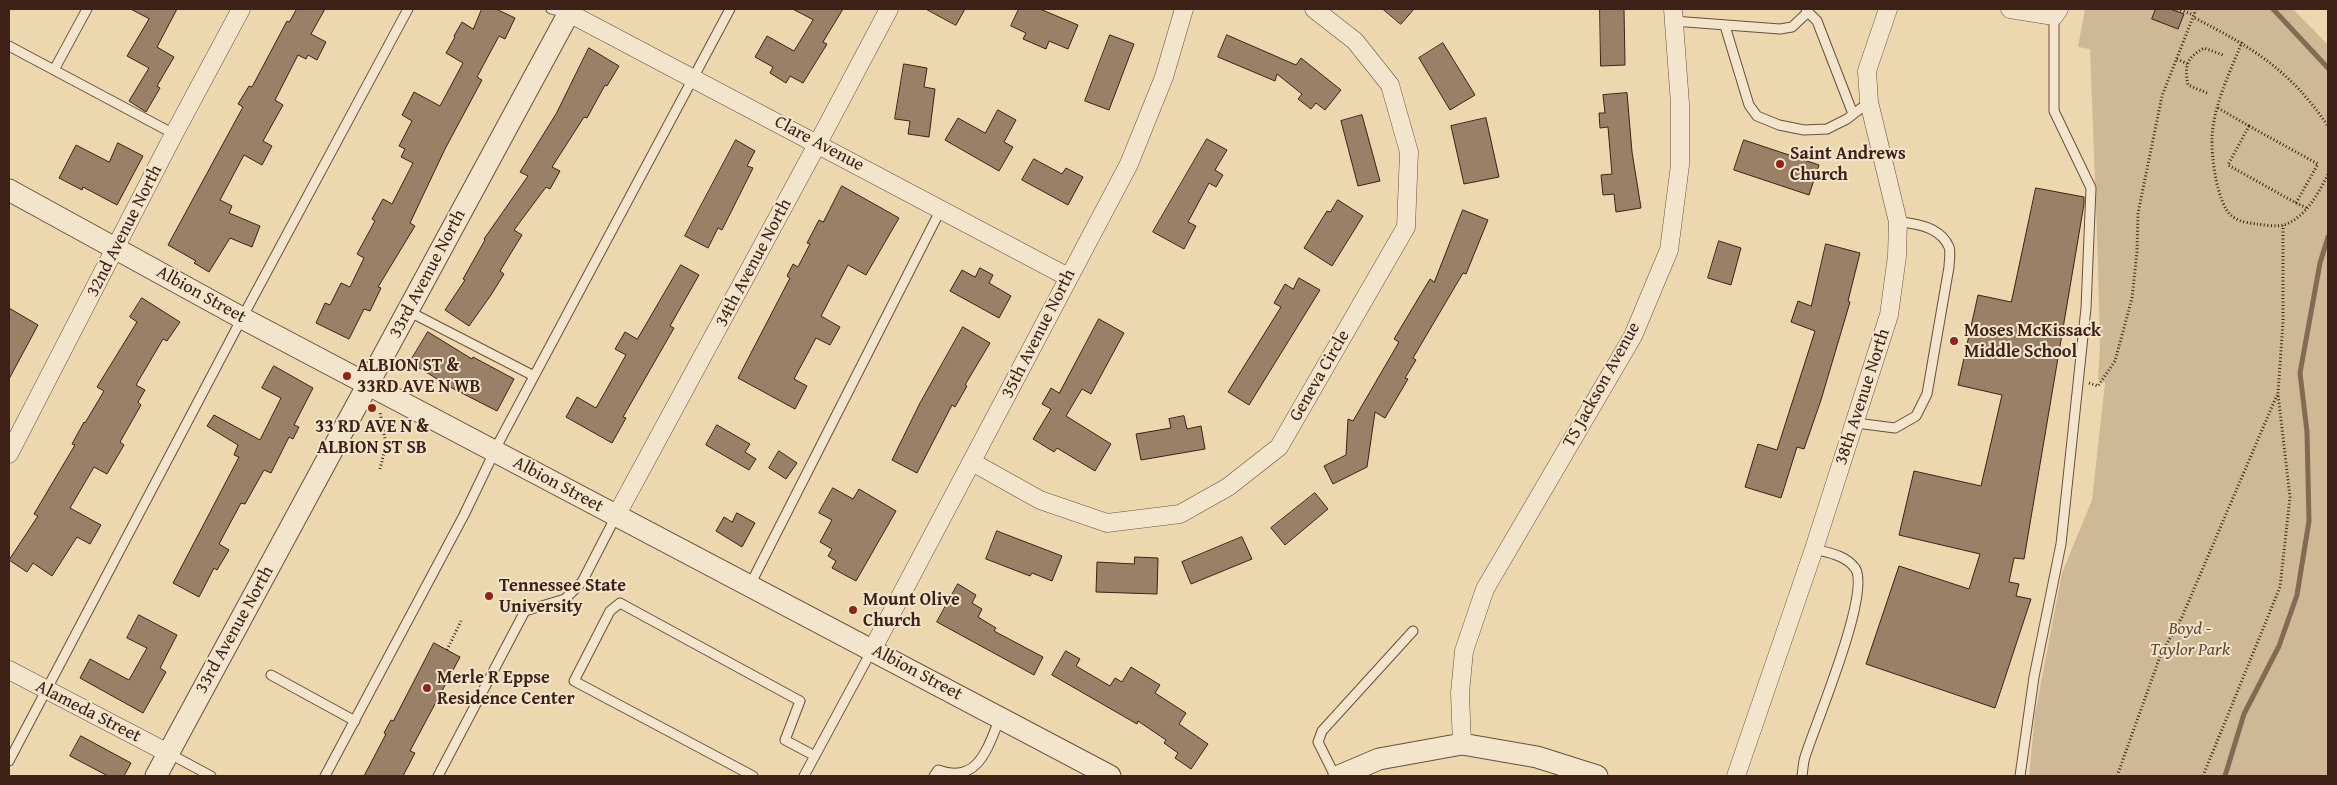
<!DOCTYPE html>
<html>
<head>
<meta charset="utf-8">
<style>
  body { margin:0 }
  #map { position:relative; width:2337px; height:785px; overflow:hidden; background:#edd7af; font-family:"Gentium Book Plus",serif }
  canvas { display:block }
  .frame { position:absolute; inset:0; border:10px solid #3e2116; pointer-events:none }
</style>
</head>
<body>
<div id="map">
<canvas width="2337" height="785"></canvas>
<div class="frame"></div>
</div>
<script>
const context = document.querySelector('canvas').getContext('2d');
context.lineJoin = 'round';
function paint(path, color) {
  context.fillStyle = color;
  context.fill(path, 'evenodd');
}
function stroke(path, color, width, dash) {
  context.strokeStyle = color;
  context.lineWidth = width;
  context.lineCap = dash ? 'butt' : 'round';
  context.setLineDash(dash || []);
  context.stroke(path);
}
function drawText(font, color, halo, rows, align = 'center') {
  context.font = font + ' "Gentium Book Plus",serif';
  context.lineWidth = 4;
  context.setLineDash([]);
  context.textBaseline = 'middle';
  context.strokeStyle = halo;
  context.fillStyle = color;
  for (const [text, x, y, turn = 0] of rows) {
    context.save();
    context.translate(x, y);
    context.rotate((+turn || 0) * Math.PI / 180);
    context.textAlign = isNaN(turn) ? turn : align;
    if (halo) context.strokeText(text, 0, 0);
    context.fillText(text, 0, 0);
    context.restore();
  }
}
paint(new Path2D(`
  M2085 9H2293L2328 45V776H2029L2035 714 2062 573 2092 500 2105 383 2098 379 2100 345 2097 234 2090 49 2078 47Z`), '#cfb895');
stroke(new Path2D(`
  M2273 9 2328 68
  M2225 776 2244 714 2279 646 2297 595 2309 521 2307 432 2300 373 2320 263 2328 237`), '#846953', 5);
const building = new Path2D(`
  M131 9H177L157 47 174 57 157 86 160 88 146 112 129 101 149 68 127 56 149 19Z
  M297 9H325L311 34 326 42 317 60 308 55 306 59 298 55 275 100 283 105 263 141 272 146 262 165 244 155 220 200 232 206 229 213 260 226 252 247 230 238 209 272 194 263 196 261 168 245 243 107 238 104 249 86 252 87 287 21 289 22Z
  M482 9H496L515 18 505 39 499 36 477 77 482 80 445 149 410 223 415 226 378 287 381 288 370 311 364 309 349 339 316 323 325 303 330 305 341 283 350 287 364 258 357 254 375 221 372 219 383 199 392 204 413 163 401 157 405 149 399 146 412 121 402 115 414 92 440 106 463 63 446 53 455 37 454 36 462 22 473 29Z
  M793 9H843L823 42 827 44 803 83 790 76 786 83 770 73 773 67 755 57 767 36 794 51 813 20Z
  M926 9H965L956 25Z
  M1019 9H1040L1078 25 1068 49 1049 41 1046 49 1023 39 1026 33 1011 26Z
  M1383 9H1414L1401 24Z
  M1600 9H1624L1625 65 1601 66Z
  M2156 9H2170L2184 14 2178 29 2152 19Z
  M1110 35 1134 44 1109 110 1085 101Z
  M1227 35 1296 65 1301 58 1341 90 1325 110 1316 103 1311 109 1298 99 1302 94 1277 74 1275 81 1218 57Z
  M1443 43 1475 95 1450 110 1419 58Z
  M589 48 619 66 607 86 605 85 587 118 584 117 552 167 560 171 550 189 546 187 514 230 522 235 500 271 504 274 491 295 469 326 445 310 465 280 463 279 485 240 484 239 528 176 520 172 556 114Z
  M904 64 927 68 924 87 935 89 929 137 908 134 910 121 895 119Z
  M1627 93 1632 152 1641 208 1616 212 1614 194 1603 195 1601 175 1612 174 1608 127 1600 128 1599 113H1605L1603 95Z
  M998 110 1016 120 1004 142 1013 147 999 171 945 140 958 118 985 133Z
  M1362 115 1380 181 1358 186 1341 121Z
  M1486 118 1499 177 1464 184 1451 126Z
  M1207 139 1227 150 1215 170 1223 175 1216 187 1209 183 1188 222 1196 226 1184 249 1153 232Z
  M736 140 755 151 747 166 753 168 722 230 718 228 708 248 685 236Z
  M1744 140 1819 165 1809 195 1734 170Z
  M118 143 143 156 117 205 83 187 82 190 59 178 76 145 109 162Z
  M1034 159 1062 174 1066 168 1083 177 1068 205 1022 180Z
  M842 186 899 218 866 275 848 265 821 316 840 327 830 345 816 338 794 379 807 386 795 409 738 378 790 278 787 276 793 264 798 267 810 244 807 243 819 220 823 222Z
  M2036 188 2084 197V204L2024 559 2014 558 2009 582 2019 584 2016 596 2031 599 1995 708 1866 664 1899 566 1969 589 1980 554 1899 535 1914 471 1981 486 2002 395 1958 385 1978 295 2011 302Z
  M1338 200 1363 216 1332 266 1304 248 1327 211 1330 212Z
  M1463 210 1488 220 1466 274 1463 273 1413 358 1416 360 1405 378 1408 379 1385 418 1375 412 1367 467 1333 484 1324 466 1346 455 1348 419 1353 421 1399 342 1394 339 1430 279 1434 282Z
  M1719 241 1741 248 1731 285 1708 278Z
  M1826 244 1860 253 1848 301 1850 302 1821 400 1804 449 1797 447 1781 498 1745 487 1758 444 1777 450 1815 331 1791 322 1798 301 1811 306Z
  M681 265 699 275 670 326 674 328 623 417 626 418 612 443 566 417 577 397 596 408 626 355 615 349 625 332 637 339Z
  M980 268 993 275 989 283 1011 296 999 318 950 291 962 270 975 277Z
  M1299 278 1320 290 1249 405 1228 392 1281 307 1274 303 1285 284 1293 289Z
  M142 298 180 322 167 341 163 339 136 385 145 390 138 402 141 405 120 442 124 445 107 474 94 467 70 508 101 525 90 544 77 537 52 576 33 563 27 572 9 560 38 516 34 514 75 445 72 444 84 422 85 423 104 391 97 387 137 322 130 317Z
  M9 308 38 325 9 379Z
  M1099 319 1124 333 1091 394 1082 389 1066 416 1111 444 1095 471 1057 448 1054 452 1033 439 1051 409 1042 404 1051 388 1059 393Z
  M963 327 990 343 965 385 967 386 955 407 952 405 917 473 892 460 920 403Z
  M428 332 472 359 473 357 514 379 497 411 450 387 410 362Z
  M274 366 313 388 294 425 299 427 293 439 289 437 271 473 264 470 245 504 241 503 219 544 229 550 217 570 214 568 199 597 173 583 239 457 234 455 238 445 207 426 214 415 260 440 281 398 262 388Z
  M1184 416 1187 429 1201 426 1205 449 1141 460 1136 434 1171 428 1169 419Z
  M717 425 750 444 745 452 756 459 749 470 706 445Z
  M779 451 797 463 786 479 769 468Z
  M833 488 853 499 859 489 896 511 856 581 832 568 836 561 828 556 832 549 820 542 832 520 819 513Z
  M1315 493 1328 509 1285 545 1271 528Z
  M737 513 755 523 742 547 716 531 724 517 732 522Z
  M997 531 1062 556 1052 581 1032 573 1030 576 986 559Z
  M1242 537 1252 559 1191 584 1182 562Z
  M1135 557 1158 558 1157 594 1096 592 1097 562 1134 564Z
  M958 584 976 595 972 603 982 609 978 617 996 628 994 631 1043 657 1034 675 937 622Z
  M139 615 177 635 160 668 166 672 143 713 80 678 90 659 129 680 147 648 127 638Z
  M434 643 460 657 410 751 415 753 403 776H364L386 734 384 733 391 720 393 721Z
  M1066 651 1080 659 1076 666 1110 686 1115 678 1122 682 1131 667 1160 685 1155 693 1186 713 1179 724 1208 744 1191 769 1175 758 1178 753 1164 743 1166 740 1138 721 1137 724 1052 675Z
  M81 736 131 763 124 776H108L70 756Z`);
paint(building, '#998066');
stroke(building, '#3e2116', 1);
const service = new Path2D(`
  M551 9 569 13
  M1808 12 1817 21 1853 114
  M1673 21 1780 29 1792 27 1808 12 1806 9
  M1725 26 1749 105 1757 116 1779 125 1804 130 1827 129 1847 119 1869 102
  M9 46 174 134
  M54 70 87 9
  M408 311 534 376
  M1856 423 1895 428 1916 416 1927 394 1949 267C1949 261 1951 252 1949 247 1941 228 1916 223 1898 222
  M750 585 941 209
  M271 675 355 721
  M168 753 211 776
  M9 761 242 318 408 9
  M325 776 464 515 500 440 730 9
  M438 776 525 611 565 599 582 582 616 516
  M753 776 574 681 610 611 620 603 800 701 785 740 815 756
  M804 776 872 650
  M934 776 938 770C979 785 988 746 1000 718
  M1335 776 1318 742 1322 731 1413 631
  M1802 776C1803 770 1803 763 1805 757 1814 727 1872 592 1855 568 1845 555 1829 553 1814 549
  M2020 776 2034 677 2061 544 2086 308 2091 188 2054 111V16`);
const minor = new Path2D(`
  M2010 9 2054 16 2059 9
  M569 13 1068 277
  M9 454 174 134 241 9
  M972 462 1040 500 1107 523 1180 514 1228 487 1279 447 1406 227 1409 152 1390 85 1355 41 1314 9
  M616 516 818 143 889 9
  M872 650 1129 164 1164 77 1184 9
  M9 670 168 753
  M1462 744 1460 693 1464 651 1485 589 1633 336 1669 250 1680 165V104L1673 9
  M1736 776 1814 549 1889 315 1897 256 1898 222 1869 102 1867 71 1888 9`);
const tertiary = new Path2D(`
  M9 190 242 318 1110 776
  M156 776 571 9
  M1339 776 1379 759 1462 744 1537 757 1597 776`);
stroke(service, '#6a4e3c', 11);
stroke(minor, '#6a4e3c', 19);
stroke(tertiary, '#6a4e3c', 23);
stroke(new Path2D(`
  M2177 9 2194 15
  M2196 9 2193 17C2253 48 2289 69 2328 126
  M2242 42C2230 72 2214 104 2212 137 2211 155 2217 205 2232 216 2239 222 2249 223 2257 224 2265 225 2276 227 2284 225 2305 218 2319 193 2328 174
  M2177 59 2188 64
  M2207 93 2188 85C2184 65 2187 58 2204 48L2223 55
  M2218 108 2249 126
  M2249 126 2318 164 2296 203 2228 165Z
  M2296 203 2307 208
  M2089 383 2098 386 2115 361 2132 298 2137 252 2138 213 2162 96 2193 17
  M380 469 386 445 380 412
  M447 650 461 621
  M2117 776 2161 654 2182 617 2277 395
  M2203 776 2280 587 2290 497 2278 394 2283 322V225`), '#3e2116', 3, [1, 2.5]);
stroke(service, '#f3e5cb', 9);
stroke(minor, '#f3e5cb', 18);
stroke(tertiary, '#f3e5cb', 21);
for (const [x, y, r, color] of [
  [1780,164,5,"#8f2418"],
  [1954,341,5,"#8f2418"],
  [347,376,5,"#8f2418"],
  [372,408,5,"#8f2418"],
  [489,596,5,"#8f2418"],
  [853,610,5,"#8f2418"],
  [427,688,5,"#8f2418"]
]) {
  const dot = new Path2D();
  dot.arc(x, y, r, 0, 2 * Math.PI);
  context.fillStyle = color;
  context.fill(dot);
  stroke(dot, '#f3e5cb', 2);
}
drawText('18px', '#3e2116', '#f3e5cb', [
  ["Clare Avenue",819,144,28],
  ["32nd Avenue North",125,231,-63],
  ["34th Avenue North",754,263,-62],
  ["33rd Avenue North",428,274,-62],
  ["Albion Street",201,295,29],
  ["35th Avenue North",1039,334,-63],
  ["Geneva Circle",1320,376,-60],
  ["TS Jackson Avenue",1602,385,-61],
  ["38th Avenue North",1863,397,-72],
  ["Albion Street",558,485,28],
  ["33rd Avenue North",235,630,-61],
  ["Albion Street",917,673,28],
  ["Alameda Street",88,712,27]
]);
drawText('bold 18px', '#3e2116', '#f3e5cb', [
  ["Saint Andrews",1790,154],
  ["Church",1790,175],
  ["Moses McKissack",1964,331],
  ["Middle School",1964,352],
  ["ALBION ST &",357,366],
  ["33RD AVE N WB",357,387],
  ["33 RD AVE N &",372,427,"center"],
  ["ALBION ST SB",372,448,"center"],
  ["Tennessee State",499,586],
  ["University",499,607],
  ["Mount Olive",863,600],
  ["Church",863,621],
  ["Merle R Eppse",437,678],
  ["Residence Center",437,699]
], 'left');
drawText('italic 18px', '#624736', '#f3e5cb', [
  ["Boyd -",2190,629],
  ["Taylor Park",2190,650]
]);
</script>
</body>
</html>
